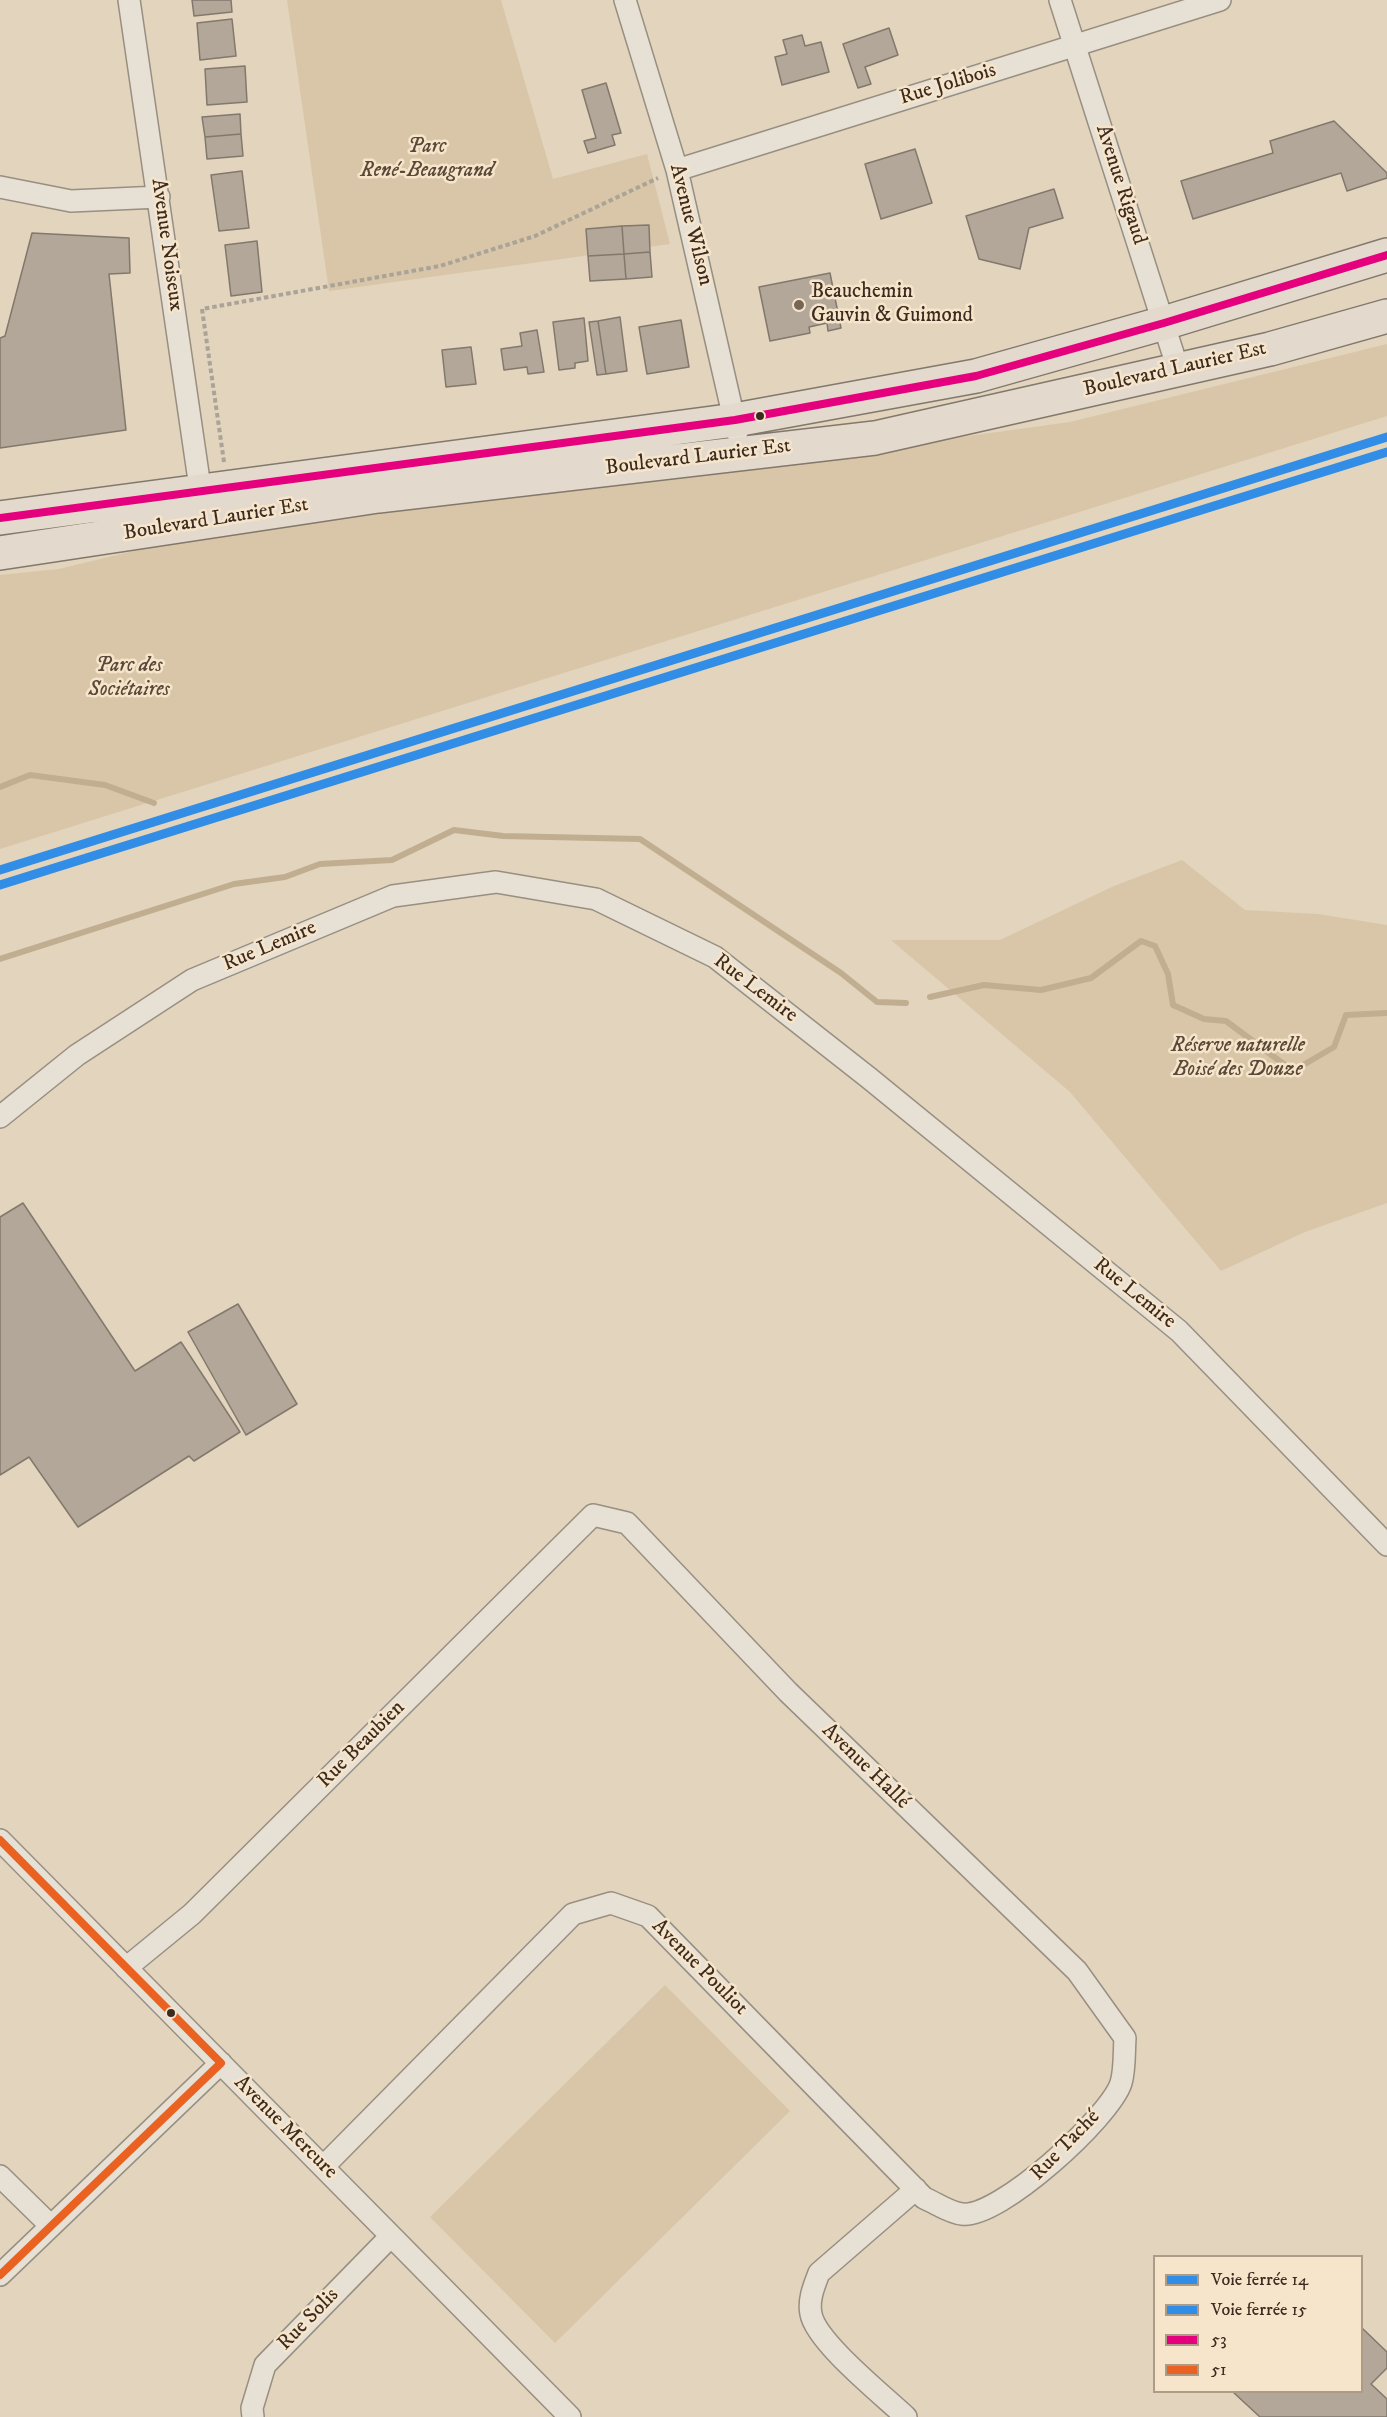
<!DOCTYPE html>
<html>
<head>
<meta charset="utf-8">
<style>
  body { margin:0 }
  #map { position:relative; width:1387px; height:2417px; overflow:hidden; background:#e2d4bd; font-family:"IM FELL DW Pica",serif }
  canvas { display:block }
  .legend { position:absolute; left:1153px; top:2255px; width:210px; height:138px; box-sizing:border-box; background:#f6e5ca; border:2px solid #ac9b86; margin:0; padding:8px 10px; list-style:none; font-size:18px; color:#3c2b20 }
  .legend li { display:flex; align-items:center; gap:12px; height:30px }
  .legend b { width:30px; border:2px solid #ac9b86 }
</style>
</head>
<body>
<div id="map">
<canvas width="1387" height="2417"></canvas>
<ul class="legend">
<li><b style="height:8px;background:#318de6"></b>Voie ferrée 14</li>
<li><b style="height:8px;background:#318de6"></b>Voie ferrée 15</li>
<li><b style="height:8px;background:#e5007d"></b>53</li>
<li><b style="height:8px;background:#e96222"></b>51</li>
</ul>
</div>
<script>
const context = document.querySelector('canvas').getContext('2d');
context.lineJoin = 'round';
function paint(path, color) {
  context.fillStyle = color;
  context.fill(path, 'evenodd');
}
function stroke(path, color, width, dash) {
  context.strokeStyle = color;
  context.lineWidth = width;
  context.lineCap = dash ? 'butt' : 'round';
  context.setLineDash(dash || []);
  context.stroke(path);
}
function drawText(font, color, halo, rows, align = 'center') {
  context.font = font + ' "IM FELL DW Pica",serif';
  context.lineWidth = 5;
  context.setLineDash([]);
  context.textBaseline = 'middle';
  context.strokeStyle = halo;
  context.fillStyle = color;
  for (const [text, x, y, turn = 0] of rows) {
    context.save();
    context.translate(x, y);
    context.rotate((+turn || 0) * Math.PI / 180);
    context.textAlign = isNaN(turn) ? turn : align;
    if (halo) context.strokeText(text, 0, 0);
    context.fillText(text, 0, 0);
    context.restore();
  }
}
paint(new Path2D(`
  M287 0H501L553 179 647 154 670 244 329 291Z
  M1387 344V416L0 849V575L59 569 220 530 369 515 492 494 554 493 1070 422Z
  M1182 860 1245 910 1318 914 1387 925V1203L1305 1232 1221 1271 1070 1092 891 940H1000L1114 886Z
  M665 1985 790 2111 555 2343 430 2217Z`), '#d9c6a8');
stroke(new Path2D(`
  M0 787 30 775 105 785 154 803
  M0 959 234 884 285 877 320 864 392 860 454 830 503 836 640 839 841 973 877 1002 906 1003
  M930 997 984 985 1041 990 1091 978 1141 941 1155 946 1168 974 1173 1005 1204 1019 1226 1021 1293 1071 1334 1047 1346 1015 1387 1013`), '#c1ae91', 6);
const building = new Path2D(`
  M192 0H231L232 12 194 16Z
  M232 19 236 56 200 60 197 23Z
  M889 28 898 55 865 67 871 84 858 88 843 44Z
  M802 35 805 46 821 42 829 72 782 85 775 57 787 54 783 40Z
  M245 66 247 102 207 105 205 69Z
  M606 83 621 133 612 135 615 145 588 153 584 141 596 138 582 90Z
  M240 114 241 134 205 137 202 117Z
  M1334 121 1387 173V178L1347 191 1341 173 1193 219 1181 181 1273 153 1270 141Z
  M241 134 243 156 207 159 205 137Z
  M915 149 932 203 881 219 865 164Z
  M242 171 249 228 219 231 211 175Z
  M1054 189 1063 218 1029 228 1020 269 979 259 966 216Z
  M649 225 650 252 624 254 622 226Z
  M622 226 624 254 588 256 586 229Z
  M32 233 129 238 130 273 109 274 126 430 0 448V338L5 336Z
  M257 241 262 292 231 296 225 245Z
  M650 252 652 277 626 279 624 254Z
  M624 254 626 279 590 281 588 256Z
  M830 273 841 328 828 331 827 323 809 327 810 333 770 341 759 287Z
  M620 317 627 371 606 374 598 321Z
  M584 318 588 361 575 363V368L559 370 553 322Z
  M681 320 689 367 647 374 639 327Z
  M598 321 606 374 597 375 589 322Z
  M537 330 544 372 528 374 527 367 504 370 501 349 522 346 520 333Z
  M471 347 476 384 446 387 442 350Z
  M23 1203 135 1371 181 1342 240 1432 194 1461 189 1456 78 1527 29 1457 0 1475V1217Z
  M238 1304 297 1404 246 1435 188 1332Z
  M1362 2328 1387 2352V2368L1371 2384 1387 2399V2417H1260L1233 2392H1362Z`);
paint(building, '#b2a798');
stroke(building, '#82786c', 1.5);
const street = new Path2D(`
  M129 0 202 501
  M625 0 677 170 737 432
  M1060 0 1178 369
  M677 170 1220 0
  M0 187 71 201 159 197
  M0 1117 77 1055 192 980 393 896 496 882 596 899 715 957 869 1078 1179 1331 1387 1545
  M0 1840 570 2417
  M126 1968 192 1914 593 1515 627 1523 788 1692 1077 1971 1125 2038C1124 2052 1125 2070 1121 2083 1110 2117 999 2219 962 2214 950 2213 936 2203 924 2198L648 1916 611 1903 573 1914 323 2167
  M0 2176 50 2225
  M0 2275 221 2063
  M253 2417 252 2408 265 2365 391 2236
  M906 2417C884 2396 816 2342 811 2314 808 2300 814 2286 819 2273L916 2189`);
const primary = new Path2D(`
  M0 518 735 420 976 376 1164 323 1387 255
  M0 553 378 496 875 438 1270 349 1387 316`);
stroke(street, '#998f81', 24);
stroke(primary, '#82786c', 36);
stroke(new Path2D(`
  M224 462 202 309 440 266 535 236 658 178`), '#aaa398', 4, [4.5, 3]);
stroke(street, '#e7e0d4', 21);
stroke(primary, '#e3dacd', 33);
stroke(new Path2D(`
  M0 518 735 420 976 376 1164 323 1387 255`), '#e5007d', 8);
stroke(new Path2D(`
  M0 1840 221 2063 0 2275`), '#e96222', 8);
stroke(new Path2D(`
  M0 885 1387 452`), '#318de6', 9);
stroke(new Path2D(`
  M0 870 1387 437`), '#318de6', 9);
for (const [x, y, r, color] of [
  [799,305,6,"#766657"],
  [760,416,5,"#3c2b20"],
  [171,2013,5,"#3c2b20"]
]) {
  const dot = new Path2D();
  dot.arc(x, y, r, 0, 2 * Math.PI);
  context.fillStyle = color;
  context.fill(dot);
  stroke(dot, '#f6e5ca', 2);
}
drawText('21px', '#3c2b20', '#f6e5ca', [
  ["Rue Jolibois",948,85,-17],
  ["Avenue Rigaud",1120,185,72],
  ["Avenue Wilson",690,225,76],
  ["Avenue Noiseux",166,245,82],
  ["Boulevard Laurier Est",1175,370,-13],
  ["Boulevard Laurier Est",698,458,-7],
  ["Boulevard Laurier Est",216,520,-9],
  ["Rue Lemire",270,947,-23],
  ["Rue Lemire",755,989,37],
  ["Rue Lemire",1134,1294,39],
  ["Rue Beaubien",362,1745,-45],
  ["Avenue Hallé",865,1767,44],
  ["Avenue Pouliot",699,1968,45],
  ["Avenue Mercure",285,2128,45],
  ["Rue Taché",1066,2146,-46],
  ["Rue Solis",309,2320,-46]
]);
drawText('italic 21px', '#5a4838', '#f6e5ca', [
  ["Parc",427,148],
  ["René-Beaugrand",427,172],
  ["Parc des",129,667],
  ["Sociétaires",129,691],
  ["Réserve naturelle",1238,1047],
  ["Boisé des Douze",1238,1071]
]);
drawText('21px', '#3c2b20', '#f6e5ca', [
  ["Beauchemin",811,293],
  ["Gauvin & Guimond",811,317]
], 'left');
</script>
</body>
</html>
